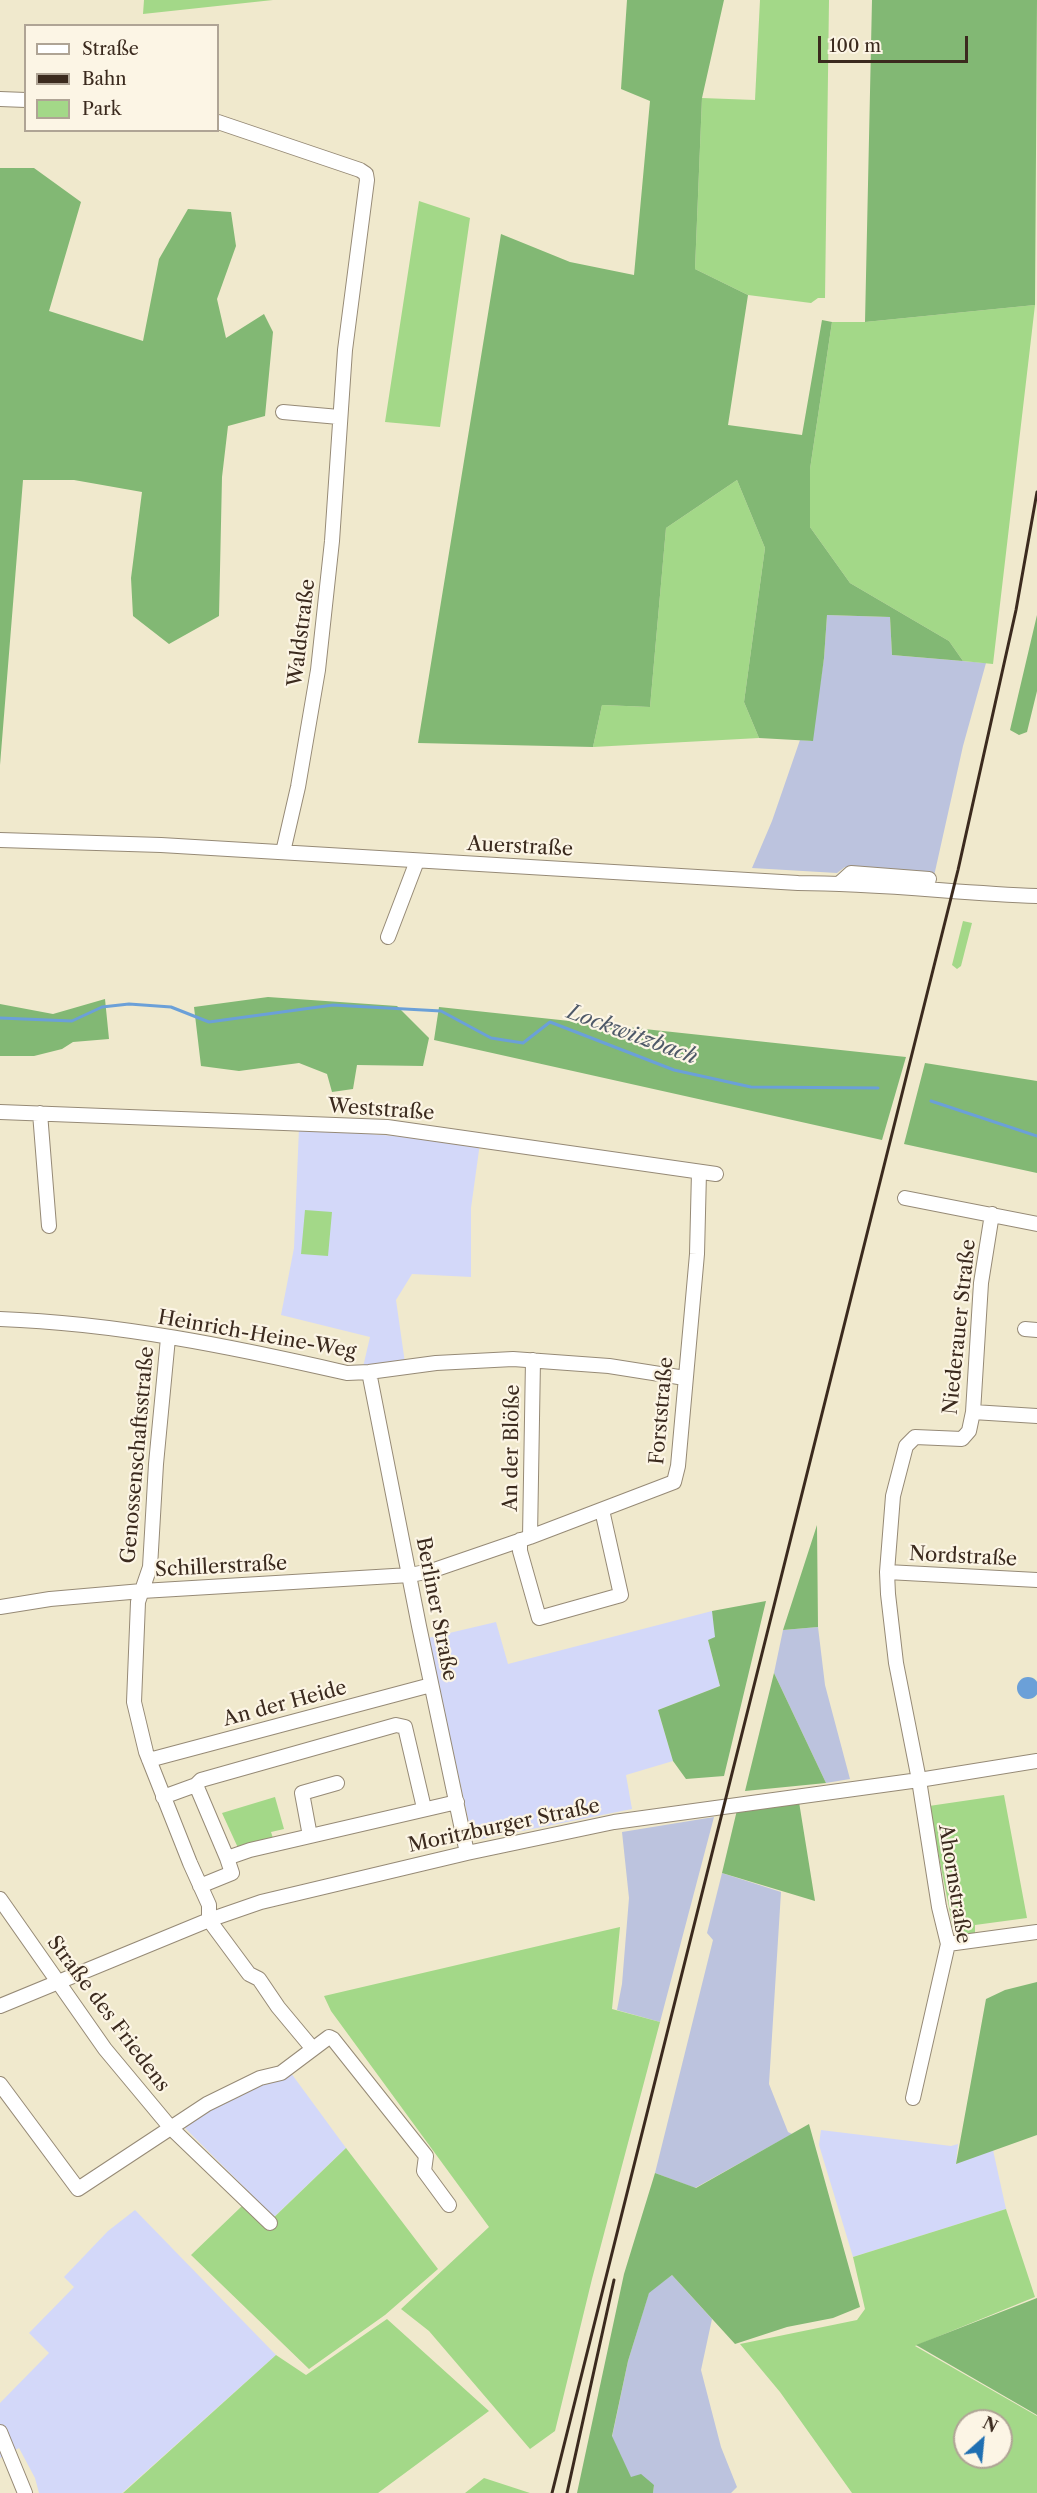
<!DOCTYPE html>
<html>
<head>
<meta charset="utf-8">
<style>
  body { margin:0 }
  #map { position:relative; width:1037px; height:2493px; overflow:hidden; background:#f0e9cd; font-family:"Libre Caslon Text",serif }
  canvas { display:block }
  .legend { position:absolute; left:24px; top:24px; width:195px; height:108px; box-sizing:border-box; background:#fcf5e5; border:2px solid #afa495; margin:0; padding:8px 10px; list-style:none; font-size:18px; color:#3b2a1e }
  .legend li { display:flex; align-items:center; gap:12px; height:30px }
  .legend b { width:30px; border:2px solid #afa495 }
  .north { position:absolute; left:953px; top:2409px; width:60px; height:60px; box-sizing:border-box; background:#fcf5e5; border:2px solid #afa495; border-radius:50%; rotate:27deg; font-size:16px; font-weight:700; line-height:24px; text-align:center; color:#3b2a1e }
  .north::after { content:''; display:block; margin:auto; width:21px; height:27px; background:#1f6fb2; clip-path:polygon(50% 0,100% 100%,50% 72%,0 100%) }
  .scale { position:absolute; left:818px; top:36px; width:150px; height:27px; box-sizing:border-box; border:3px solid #3b2a1e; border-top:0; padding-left:8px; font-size:18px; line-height:21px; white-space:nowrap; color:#3b2a1e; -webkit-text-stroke:4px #fcf5e5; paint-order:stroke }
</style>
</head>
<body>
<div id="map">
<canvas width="1037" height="2493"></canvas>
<ul class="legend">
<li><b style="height:8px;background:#fff"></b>Straße</li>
<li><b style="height:8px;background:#3b2a1e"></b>Bahn</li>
<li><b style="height:16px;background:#a3d888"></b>Park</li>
</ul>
<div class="north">N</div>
<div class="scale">100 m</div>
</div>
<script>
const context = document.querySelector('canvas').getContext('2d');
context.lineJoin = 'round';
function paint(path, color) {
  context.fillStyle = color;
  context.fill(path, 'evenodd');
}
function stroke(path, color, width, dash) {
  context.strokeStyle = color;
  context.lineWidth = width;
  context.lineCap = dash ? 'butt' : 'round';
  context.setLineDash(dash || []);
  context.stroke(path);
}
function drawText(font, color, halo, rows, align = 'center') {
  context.font = font + ' "Libre Caslon Text",serif';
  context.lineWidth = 4.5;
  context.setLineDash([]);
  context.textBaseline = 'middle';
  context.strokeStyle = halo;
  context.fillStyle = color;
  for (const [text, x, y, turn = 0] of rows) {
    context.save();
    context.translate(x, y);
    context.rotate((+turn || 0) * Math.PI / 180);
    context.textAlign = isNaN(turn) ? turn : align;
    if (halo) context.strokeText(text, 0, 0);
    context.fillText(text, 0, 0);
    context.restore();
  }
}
paint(new Path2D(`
  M299 1128 480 1143 471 1208V1277L412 1274 396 1300 405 1363 363 1367 370 1337 281 1315 294 1248Z
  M712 1611 716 1638 708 1640 720 1686 658 1710 673 1761 626 1775 632 1809 477 1840 471 1832 428 1638 496 1622 508 1664Z
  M288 2069 346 2148 274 2217 180 2123Z
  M821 2130 951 2146 958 2144 956 2164 993 2150 1006 2209 853 2257 819 2145Z
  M135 2210 276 2355 122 2493H39L35 2478 19 2448 0 2458V2403L49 2353 29 2333 74 2287 64 2277 108 2231Z`), '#d3d8f9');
paint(new Path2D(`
  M827 615 890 617 892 655 986 663 963 746 934 876 845 867 837 873 752 868 772 821 800 740 811 741 824 658Z
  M818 1627 825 1685 850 1779 826 1783 774 1673 783 1630Z
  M714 1817 660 2022 617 2010 622 1984 629 1898 622 1832Z
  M722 1873 781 1892 769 2084 788 2132 792 2134 695 2188 655 2173 713 1940 707 1933Z
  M672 2275 712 2319 701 2370 721 2447 737 2487 731 2493H653L654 2485 631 2478 612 2437 628 2361 649 2292Z`), '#bcc3de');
paint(new Path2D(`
  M144 0H273L143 14Z
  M760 0H829L825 298H818L811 303 748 295 695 269 702 98 755 100Z
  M419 201 470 218 440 427 385 422Z
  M1035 305 993 664 963 661 949 641 850 583 810 527V469L832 322H865Z
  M737 480 765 548 744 702 759 738 593 747 602 705 650 707 666 528Z
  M963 921 972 923 961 966 957 969 952 965Z
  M305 1210 332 1212 328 1256 301 1254Z
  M1004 1795 1027 1918 975 1925V1935L962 1936 953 1928 929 1806Z
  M275 1797 284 1829 271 1832 274 1841 239 1850 222 1813Z
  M620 1927 612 2009 660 2022 592 2279 555 2431 530 2449 429 2331 401 2309 489 2227 331 2011 324 1996Z
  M346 2148 438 2269 385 2315 309 2369 191 2255 242 2206 265 2226Z
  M1006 2209 1035 2297 915 2346 1037 2416V2493H852L780 2392 740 2344 857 2320 865 2309 853 2257ZM965 2421H1001V2457H965Z
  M387 2319 489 2411 378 2493H123L276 2355 306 2375Z
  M484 2478 530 2493H465Z`), '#a3d888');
paint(new Path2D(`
  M627 0H724L702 98 695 269 748 295 728 425 802 435 822 320 832 322 810 469V527L850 583 949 641 963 661 892 655 890 617 827 615 824 658 813 741 759 738 744 702 765 548 737 480 666 528 650 707 602 705 593 747 418 743 501 234 570 262 634 275 650 101 621 89Z
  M872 0H1037L1035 305 865 322Z
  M0 168H34L81 202 49 311 143 341 159 259 188 209 231 212 236 246 217 299 226 338 264 314 273 332 265 416 228 426 222 477 219 616 169 644 133 616 131 578 142 492 74 480H23L0 765Z
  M1037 615V691L1027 732 1019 735 1010 730Z
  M268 997 397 1006 429 1038 423 1066 357 1065 353 1089 332 1092 327 1074 299 1063 239 1071 201 1066 194 1007Z
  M105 999 109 1039 73 1042 62 1049 34 1056H0V1004L53 1014Z
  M439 1007 906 1057 882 1140 434 1040Z
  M925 1063 1037 1081V1173L904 1144Z
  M817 1525 818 1627 783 1630Z
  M766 1601 724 1776 686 1779 673 1761 658 1710 720 1686 708 1640 715 1637 712 1611Z
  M774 1673 826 1783 745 1791Z
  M799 1802 815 1901 722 1873 737 1810Z
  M1037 1982V2135L956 2164 986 1999 1005 1990Z
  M809 2124 860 2307 833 2318 787 2327 735 2344 672 2275 649 2293 628 2361 612 2436 631 2477 641 2474 654 2485 653 2493H577L624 2274 655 2173 696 2188Z
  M1037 2298V2415L916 2345Z`), '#82b874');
paint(new Path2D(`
  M1017 1688a11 11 0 1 1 22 0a11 11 0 1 1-22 0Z`), '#6ba0d8');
stroke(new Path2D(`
  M0 1018 72 1021 102 1007 129 1004 171 1007 209 1022 333 1005 441 1011 491 1038 523 1043 550 1022 674 1070 751 1087 878 1088
  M931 1101 1037 1136`), '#6ba0d8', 3);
const minor = new Path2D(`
  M0 99 26 100
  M218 122 360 170 366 174 367 180 345 350 332 541 318 670 298 787 283 852
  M283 412 339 417
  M0 840 161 845 798 883C878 883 957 893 1037 896
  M840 883 851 873 929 879
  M388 937 417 861
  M0 1112 387 1127 716 1174
  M40 1113 49 1226
  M905 1198 1037 1224
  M0 1319C116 1323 234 1347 347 1373L369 1372 436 1363 513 1359 609 1366 685 1378
  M1025 1329 1037 1330
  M168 1338 156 1464 150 1567 138 1602 134 1702 146 1752 190 1863 209 1905V1920L249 1974 259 1979 278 2007 313 2049 329 2037 333 2039 426 2156 424 2171 449 2205
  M369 1372 419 1626 467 1853
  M973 1412 1037 1416
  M530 1537 533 1360
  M520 1540V1551L539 1618 621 1595 602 1510
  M887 1572 1037 1580
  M0 1607 50 1599 142 1591 410 1575 431 1571 530 1537 674 1482 678 1466 697 1254 699 1172
  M149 1760 431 1685
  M196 1785 227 1858 250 1850 457 1802
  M163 1797 196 1785 201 1780 396 1725 405 1727 424 1808
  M310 1836 302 1793 337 1783
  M200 1886 232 1873 227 1858
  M0 1899 105 2049 170 2127 270 2223
  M948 1944 1037 1932
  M0 2006 209 1920 261 1902 467 1853 614 1822 919 1780 1037 1761
  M0 2084 78 2189 207 2104 260 2078 281 2073 313 2049
  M913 2098 948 1944 939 1907 919 1780 896 1663 888 1594 887 1572 893 1496 906 1446 915 1437 962 1439 969 1431 973 1412 981 1283 992 1214
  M0 2432 25 2493`);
stroke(minor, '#968a76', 16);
stroke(minor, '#fff', 14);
stroke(new Path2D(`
  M552 2493 958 870 1016 610 1037 492
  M567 2493 614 2280`), '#3b2a1e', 3);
drawText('20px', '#3b2a1e', '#fcf5e5', [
  ["Waldstraße",302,633,-83],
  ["Auerstraße",520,847,3],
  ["Weststraße",381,1110,4],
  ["Niederauer Straße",960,1327,-84],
  ["Heinrich-Heine-Weg",257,1335,10],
  ["Forststraße",662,1411,-85],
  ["An der Blöße",512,1448,-89],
  ["Genossenschaftsstraße",138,1455,-85],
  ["Nordstraße",963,1557,3],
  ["Schillerstraße",221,1567,-3],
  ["Berliner Straße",436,1609,79],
  ["An der Heide",285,1704,-15],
  ["Moritzburger Straße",504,1826,-12],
  ["Ahornstraße",954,1884,81],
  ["Straße des Friedens",108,2014,53]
]);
drawText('italic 21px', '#4e5968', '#fcf5e5', [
  ["Lockwitzbach",632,1035,20]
]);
</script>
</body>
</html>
